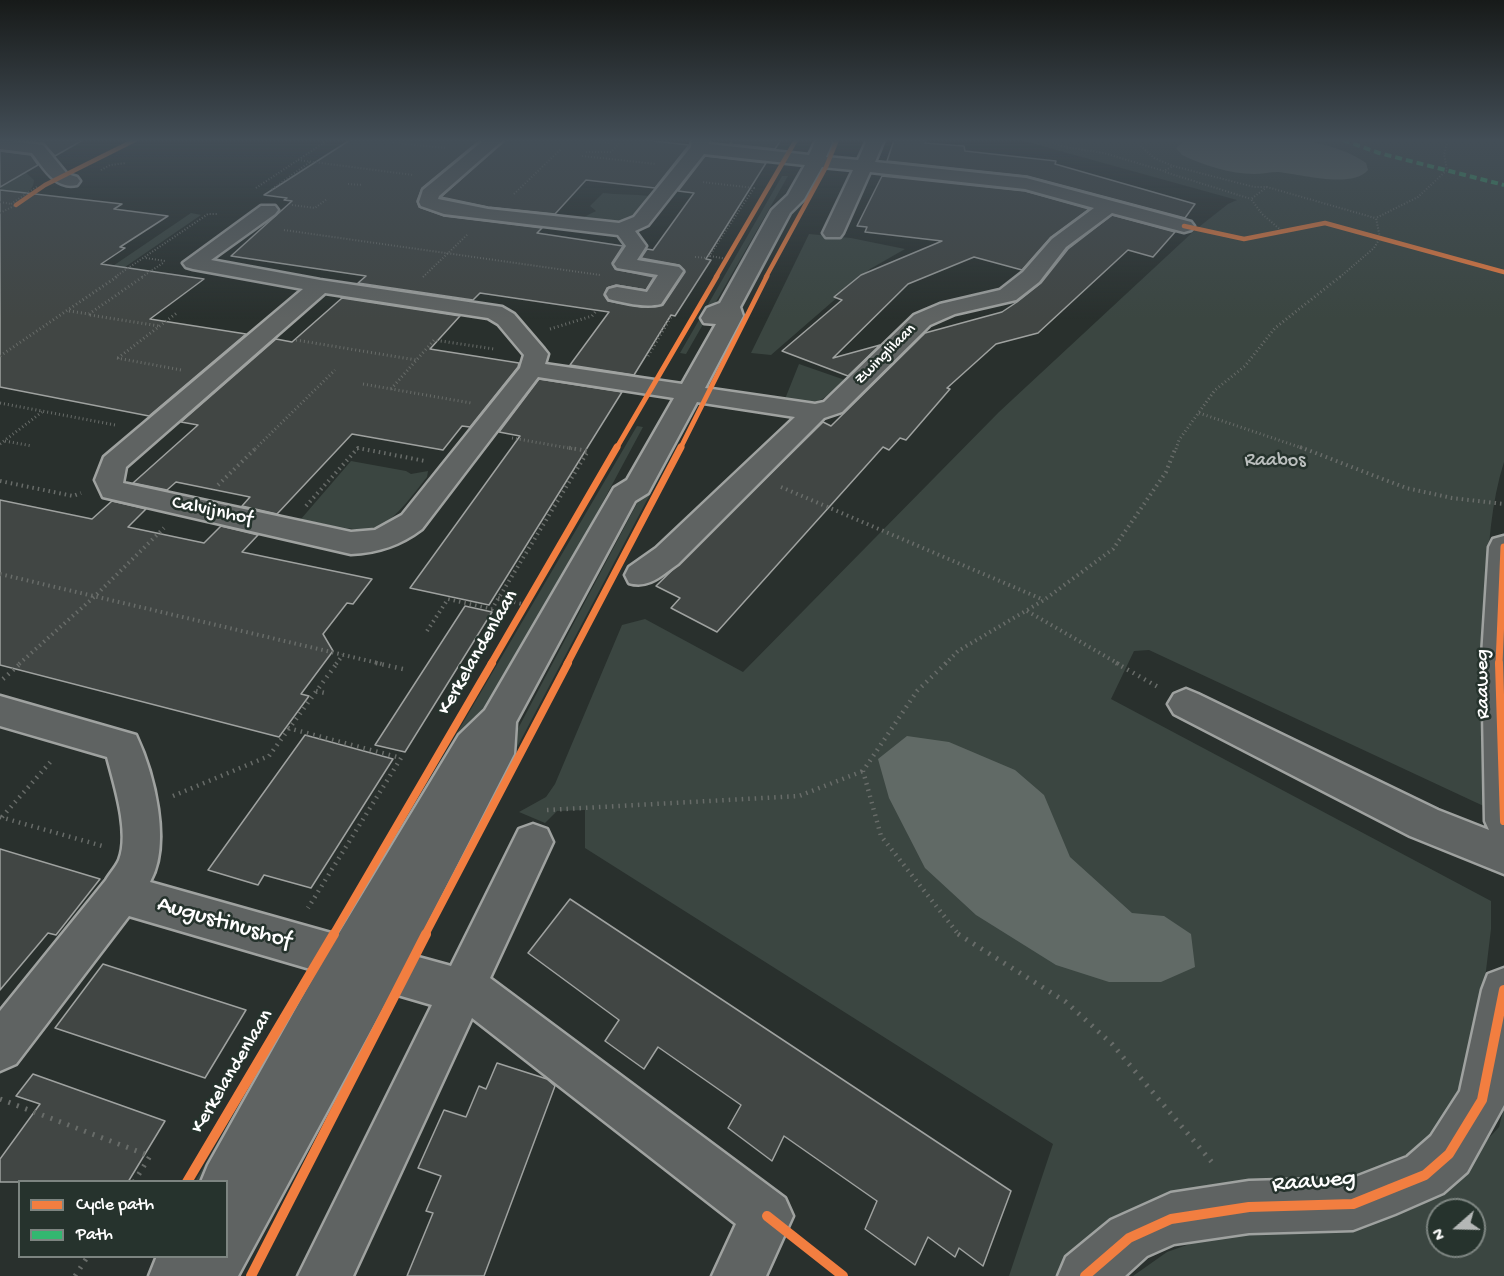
<!DOCTYPE html>
<html>
<head>
<meta charset="utf-8">
<style>
  body { margin:0 }
  #map { position:relative; width:1504px; height:1276px; overflow:hidden; background:#29302d; font-family:"Gochi Hand",sans-serif }
  canvas { display:block }
  .legend { position:absolute; left:18px; top:1180px; width:210px; height:78px; box-sizing:border-box; background:#26332d; border:2px solid #7d8581; margin:0; padding:8px 10px; list-style:none; font-size:18px; color:#fff }
  .legend li { display:flex; align-items:center; gap:12px; height:30px }
  .legend b { width:30px; border:2px solid #7d8581 }
  .north { position:absolute; left:1426px; top:1198px; width:60px; height:60px; box-sizing:border-box; background:#26332d; border:2px solid #7d8581; border-radius:50%; rotate:250deg; font-size:16px; font-weight:700; line-height:24px; text-align:center; color:#fff }
  .north::after { content:''; display:block; margin:auto; width:21px; height:27px; background:#b4b7b6; clip-path:polygon(50% 0,100% 100%,50% 72%,0 100%) }
</style>
</head>
<body>
<div id="map">
<canvas width="1504" height="1276"></canvas>
<ul class="legend">
<li><b style="height:8px;background:#f27e40"></b>Cycle path</li>
<li><b style="height:8px;background:#33b770"></b>Path</li>
</ul>
<div class="north">N</div>
</div>
<script>
const context = document.querySelector('canvas').getContext('2d');
context.lineJoin = 'round';
function paint(path, color) {
  context.fillStyle = color;
  context.fill(path, 'evenodd');
}
function stroke(path, color, width, dash) {
  context.strokeStyle = color;
  context.lineWidth = width;
  context.lineCap = dash ? 'butt' : 'round';
  context.setLineDash(dash || []);
  context.stroke(path);
}
function drawText(font, color, halo, rows, align = 'center') {
  context.font = font + ' "Gochi Hand",sans-serif';
  context.lineWidth = 5;
  context.setLineDash([]);
  context.textBaseline = 'middle';
  context.strokeStyle = halo;
  context.fillStyle = color;
  for (const [text, x, y, turn = 0] of rows) {
    context.save();
    context.translate(x, y);
    context.rotate((+turn || 0) * Math.PI / 180);
    context.textAlign = isNaN(turn) ? turn : align;
    if (halo) context.strokeText(text, 0, 0);
    context.fillText(text, 0, 0);
    context.restore();
  }
}
paint(new Path2D(`
  M1020 140H1504V462C1479 540 1488 652 1488 735 1475 756 1487 757 1490 775 1491 786 1490 798 1490 809L1149 650 1134 651 1111 699 1491 901V929L1475 1062 1456 1105 1434 1132 1407 1154 1369 1174 1186 1194 1135 1215 1121 1213 1107 1220 1091 1235 1074 1255 1063 1276H1009L1053 1144 585 848V810L557 811 545 823 519 812 546 797 555 784 622 625 645 619 743 672 999 412 1195 230 1228 204 1237 200Z
  M23 170 34 180C34 196 13 197 0 200V187L12 181Z
  M782 176H788L686 354 680 353Z
  M603 193C619 195 634 194 650 196L629 221 617 225 576 221 596 211 590 206Z
  M191 213 201 215 87 293 76 291Z
  M809 234 851 238 905 249 870 269 771 355 751 353Z
  M799 364 845 380C819 403 820 406 785 399Z
  M637 426 643 427 569 565 397 857 386 854Z
  M671 439 678 441 452 871 493 776Z
  M351 461 406 471 411 474 428 471 427 477C378 540 378 535 301 519Z
  M257 1073 269 1078 214 1181 195 1182Z
  M1504 1108V1276H1133L1167 1252 1218 1234 1390 1216 1415 1208 1435 1197 1499 1127ZM1438 1210H1474V1246H1438Z`), '#3b4641');
paint(new Path2D(`
  M1185 140C1241 140 1317 129 1366 163L1368 170C1352 189 1300 174 1278 172 1270 172 1262 174 1254 174 1231 174 1203 165 1182 155L1176 148Z
  M907 736 949 742 1015 770 1044 795 1070 857 1132 913 1164 916 1191 934 1195 967 1161 982H1109L1056 965 976 915 925 868 889 798 878 759Z`), '#616a66');
const building = new Path2D(`
  M23 140H83L55 156 43 143Z
  M350 140H480L422 188 417 201 419 207 444 216 542 228 537 233 623 246 612 263 615 269 654 277 646 290 616 285 607 288 604 295 608 301 642 307 663 305 685 272 679 265 641 258 647 249 653 250 694 193 678 191 705 156 766 163 706 259 711 260 675 316 671 315 634 375 570 365 609 312 480 293 473 300 358 283 366 276 231 256 292 201 284 200 287 198 264 195Z
  M505 140H645L689 145 655 188 586 180 555 214 488 207 441 197Z
  M732 140H781L775 149 730 144Z
  M894 140H926L925 143 964 146 965 151 1056 161 1055 164 1195 204 1185 218 1027 176 887 161Z
  M0 151 31 155 38 165 0 187Z
  M882 176 1025 191 1089 209 1051 237 1022 270 974 257 908 284 833 358 880 345 848 376 782 351 842 300 834 297 861 275 942 241 865 232 867 227 857 226Z
  M0 190 122 204 114 209 168 216 120 247 125 248 101 264 204 279 150 319 246 334 149 416 0 387Z
  M1112 215 1175 232 1153 257 1128 250 1038 333 996 344 947 388 950 389 906 440 900 438 889 450 883 447 717 632 671 608 680 598 656 586 823 422 831 426 925 333 1002 312 1017 302 1041 283 1068 249Z
  M342 298 460 316 430 349 519 363 518 367 470 427 462 426 443 450 352 434 277 514 242 506 250 497 176 482 167 490 133 483 198 425 181 422 276 339 292 342Z
  M539 379 622 392 489 605 410 588 520 436 499 432Z
  M0 500 92 519 112 501 146 509 128 527 204 543 221 526 258 535 242 552 372 579 353 604 347 603 323 634 333 651 301 694 309 696 279 737 0 665Z
  M465 606 492 612 405 752 375 745Z
  M305 735 393 759 311 888 264 875 258 885 208 870Z
  M0 849 100 879 56 935 48 933 0 990Z
  M570 899 1011 1191 983 1266 959 1248 955 1257 928 1237 915 1265 865 1229 877 1201 784 1136 772 1161 728 1128 741 1105 658 1047 644 1069 605 1041 619 1020 528 953Z
  M103 964 246 1010 205 1078 55 1028Z
  M497 1063 547 1079 555 1086 484 1276H407L433 1213 426 1211 441 1176 418 1168 444 1110 466 1117 479 1086 486 1089Z
  M33 1074 165 1121 128 1182H0V1159L40 1104 16 1096Z`);
paint(building, '#414644');
stroke(building, '#9fa2a0', 1.5);
const minor = new Path2D(`
  M0 140 43 145 67 174 77 177 80 181 77 185C55 190 44 168 32 153L0 149Z
  M484 140H503L439 196 438 199 488 209 619 223 634 217 691 147 692 140H708L709 144 809 155 816 140H830L832 143 826 157 858 160 867 140H884L875 162 1026 178 1191 222 1194 226 1191 230 1184 232 1112 213 1066 247 1039 282 1016 300 955 314 930 325 842 412 824 418 678 564C662 575 649 589 629 583L625 575 629 567 656 548 795 417 697 402 648 493 635 501 516 722 514 754 411 955 451 966 519 829 533 824 547 829 553 842 490 978 785 1198 793 1216 766 1276H712L736 1224 472 1018 353 1276H298L432 1005 391 993 238 1276H149L157 1256H226V1182H201L208 1165 317 971 129 916 16 1064 0 1071V1011L106 880C110 873 116 867 119 860 130 833 114 784 107 757L0 726V696L136 735C154 773 172 844 150 882L338 935 459 735 485 710 610 495 614 488 627 480 674 398 538 377 422 529C401 545 378 553 351 554L103 497 95 480 104 457 303 289 193 269 186 267 183 263 261 206H275L278 210 275 214 211 260 320 280 502 307 514 314 544 349 548 354 545 364 682 384 716 324 704 323 701 318 707 308 720 303 772 210 788 195 805 165 704 154 648 225 635 231 646 246 637 260 679 267 683 271 661 304C645 308 625 303 609 299L606 294 609 289 617 287 647 292 658 275 617 268 614 264 626 246 618 235 444 214 421 206 419 202 423 190ZM822 167 853 170 823 233 826 237H840L843 233 870 172 1025 189 1094 208 1052 239 1023 272 1000 290 940 304 914 315 824 402 815 404 705 388 743 316 740 307 790 213 804 199ZM325 293 488 318 498 324 524 355 520 368 402 515 375 530 351 532 123 483 126 467Z
  M1504 536V874L1410 836 1174 714 1168 704 1174 694 1186 689 1198 694 1438 810 1489 830 1485 821 1482 656 1489 547 1493 539Z
  M1504 968V1105L1467 1172 1443 1193 1395 1214 1353 1230 1249 1233 1174 1244 1147 1256 1125 1276H1058L1066 1257 1111 1220 1171 1193 1249 1181 1353 1178 1407 1157 1431 1136 1460 1091 1482 990 1488 974Z`);
stroke(minor, '#9fa2a0', 5);
stroke(new Path2D(`
  M378 140 405 144
  M409 140 405 144 447 148
  M584 140 617 144
  M1047 140 1065 147 1104 153 1164 171 1173 166 1254 187H1267L1375 218
  M1143 140 1141 146 1154 158 1173 166
  M586 152H611L622 140
  M582 156 656 164
  M298 160 413 175
  M101 170 110 165 126 163
  M1165 172 1251 199
  M348 184 363 185
  M1267 187 1251 199 1262 214 1283 232
  M256 188 328 140
  M272 189 310 162
  M514 194 561 149
  M0 202 11 204
  M11 204 38 186
  M292 205 315 208 327 199
  M0 213 16 205
  M284 230 600 275
  M710 256 727 259
  M695 257 708 258 754 188 702 182
  M146 258 165 261
  M115 277 208 214H217
  M142 277 163 263
  M423 277 468 234
  M1340 277 1374 248 1380 238 1376 218 1418 197 1447 170 1444 154 1448 140`), '#686c69', 2, [1, 2]);
stroke(new Path2D(`
  M69 311 89 314 144 276
  M90 315 159 326
  M550 329 592 316 597 310
  M296 340 416 360
  M0 356 118 276
  M648 356 671 317
  M117 358 181 370
  M118 358 178 312
  M363 384 471 403
  M391 389 434 340 494 349
  M0 403 115 425
  M1199 413 1305 449
  M512 438 574 449
  M5 441 32 446
  M0 444 42 412
  M255 449 335 370
  M357 449H361
  M1176 449 1179 440 1215 390 1245 366 1275 328 1341 276`), '#686c69', 3, [1, 3]);
stroke(new Path2D(`
  M1300 447 1406 488 1452 498 1504 504
  M0 481 73 496 81 493
  M218 485 257 447
  M781 487 1044 600
  M306 506 358 448 425 461
  M0 574 382 664
  M498 598 526 605
  M1027 611 1119 664
  M427 631 448 599 492 609 588 451 565 447
  M19 664 94 597 164 528
  M336 664 343 655
  M945 664 958 651 1044 600 1113 549 1166 472 1176 447`), '#686c69', 4, [1.5, 4]);
stroke(new Path2D(`
  M376 663 403 669
  M946 663 917 691 863 771 881 836 959 935
  M1116 663 1158 687
  M3 679 21 663
  M316 691 325 693
  M288 728 401 758 308 908
  M173 796 269 756 337 663
  M547 810 799 796 863 771
  M0 817 106 847
  M2 817 53 759`), '#686c69', 4.5, [1.5, 5]);
stroke(new Path2D(`
  M958 934 1066 1002 1112 1044 1216 1167
  M0 1099 150 1156 134 1182
  M75 1276 88 1256`), '#686c69', 5, [2, 7]);
paint(minor, '#5f6362');
stroke(new Path2D(`
  M1343 140 1379 153 1504 185`), '#33b770', 4, [7, 4]);
stroke(new Path2D(`
  M16 205 45 185 135 140
  M1184 226 1244 239 1325 223 1504 272
  M716 277 796 140
  M766 277 826 167 837 140`), '#f27e40', 4.5);
stroke(new Path2D(`
  M616 449 717 276
  M680 449 767 276`), '#f27e40', 5);
stroke(new Path2D(`
  M491 664 617 447
  M567 664 681 447
  M1499 664 1504 547`), '#f27e40', 7);
stroke(new Path2D(`
  M1499 663 1504 821
  M333 935 492 663
  M425 935 568 663`), '#f27e40', 8);
stroke(new Path2D(`
  M187 1182 334 934
  M767 1216 843 1276
  M251 1276 426 934
  M1085 1276 1129 1238 1171 1219 1249 1207 1353 1204 1425 1175 1449 1154 1482 1100 1504 990`), '#f27e40', 10);
const sky = context.createLinearGradient(0, 0, 0, 319);
sky.addColorStop(0, '#171a19');
sky.addColorStop(0.44, '#434e57');
sky.addColorStop(1, '#434e5700');
context.fillStyle = sky;
context.fillRect(0, 0, 1504, 319);
drawText('16px', '#fff', '#26332d', [
  ["Zwinglilaan",886,355,-45]
]);
drawText('20px', '#bbbfbe', '#26332d', [
  ["Raabos",1275,462]
]);
drawText('20px', '#fff', '#26332d', [
  ["Calvijnhof",212,512,12],
  ["Kerkelandenlaan",479,653,-60],
  ["Raaweg",1484,684,-91],
  ["Kerkelandenlaan",233,1072,-59]
]);
drawText('24px', '#fff', '#26332d', [
  ["Augustinushof",224,924,16],
  ["Raaweg",1314,1183,-5]
]);
</script>
</body>
</html>
